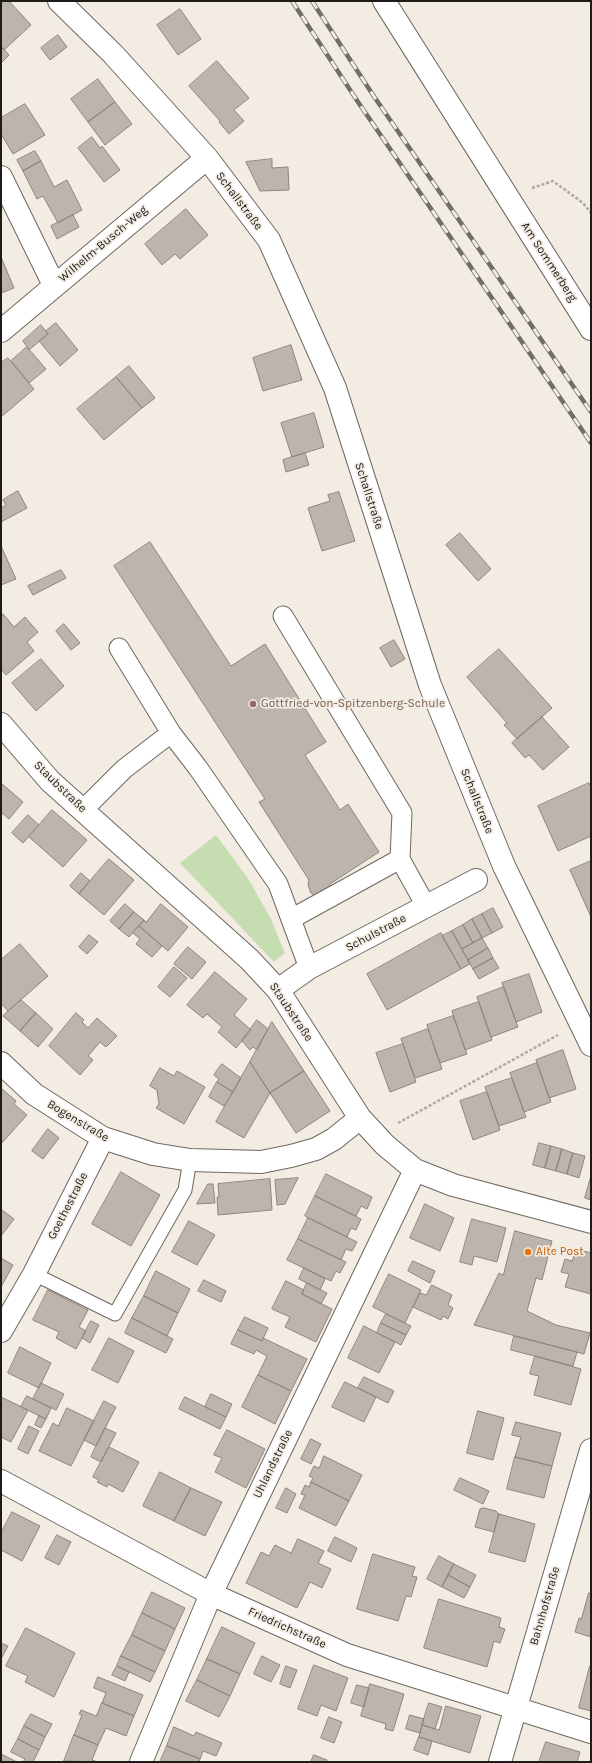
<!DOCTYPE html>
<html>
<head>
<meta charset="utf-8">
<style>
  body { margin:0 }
  #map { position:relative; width:592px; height:1763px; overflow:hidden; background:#f2ece3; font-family:Karla,sans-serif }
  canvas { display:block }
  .frame { position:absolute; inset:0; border:2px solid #1e1c19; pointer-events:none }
</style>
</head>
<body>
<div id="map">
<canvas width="592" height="1763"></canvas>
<div class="frame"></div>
</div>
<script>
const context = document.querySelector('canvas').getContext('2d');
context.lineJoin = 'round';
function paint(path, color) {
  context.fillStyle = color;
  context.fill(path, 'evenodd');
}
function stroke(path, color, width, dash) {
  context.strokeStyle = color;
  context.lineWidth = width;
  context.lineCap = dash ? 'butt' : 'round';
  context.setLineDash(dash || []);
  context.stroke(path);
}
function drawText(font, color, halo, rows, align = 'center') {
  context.font = font + ' Karla,sans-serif';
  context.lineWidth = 3.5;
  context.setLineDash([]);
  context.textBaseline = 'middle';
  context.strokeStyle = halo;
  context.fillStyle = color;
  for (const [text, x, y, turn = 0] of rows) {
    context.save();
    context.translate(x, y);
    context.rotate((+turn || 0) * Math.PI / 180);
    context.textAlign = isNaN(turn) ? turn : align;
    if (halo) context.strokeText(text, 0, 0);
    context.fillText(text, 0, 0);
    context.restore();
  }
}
paint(new Path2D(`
  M216 835 249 880 271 919 285 953 274 962 180 863Z`), '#c6dcb1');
const building = new Path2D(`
  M1 1H9L31 25 4 50 1 46Z
  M180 9 201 39 178 55 157 25Z
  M58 35 67 47 50 60 41 48Z
  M1 46 9 55 1 63Z
  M217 61 249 98 234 110 244 121 229 134 219 122 220 121 189 86Z
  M98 79 115 102 88 122 71 99Z
  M115 102 132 124 105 145 88 122Z
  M25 104 45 135 13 154 1 134V118Z
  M92 137 100 148 102 146 120 170 104 182 78 148Z
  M35 151 41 161 23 171 17 160Z
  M272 159V168L288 167 289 190 260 191 246 162Z
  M41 161 54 187 67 180 82 210 58 223 43 196 37 199 23 171Z
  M186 209 208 235 180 259 175 254 162 265 145 244Z
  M73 215 79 227 57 239 51 226Z
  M1 257 14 288 1 293Z
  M56 323 78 350 60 366 39 341 48 334 46 331Z
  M41 325 48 334 29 350 23 341Z
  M291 345 302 380 263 391 253 358Z
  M27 347 46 369 29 383 11 361Z
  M8 358 34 389 1 417V363Z
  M129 366 155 398 142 408 116 377Z
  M116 377 142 408 104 440 77 409Z
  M314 413 324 447 292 457 281 423Z
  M305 453 309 465 286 472 283 460Z
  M18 491 27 508 1 522V508L6 505 3 500Z
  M339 492 355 541 322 551 308 508 330 501 328 495Z
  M460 533 491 569 478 581 446 545Z
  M150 542 231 666 265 644 326 742 305 755 340 810 348 804 379 852 330 884 329 888 316 896 311 893 308 885 309 880 259 802 265 799 114 566Z
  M1 546 16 579 1 585Z
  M61 570 66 578 33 595 28 586Z
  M3 614 14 627 25 617 38 632 27 642 34 651 6 675 1 669V616Z
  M64 624 80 643 71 650 56 631Z
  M394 640 405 659 391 667 380 648Z
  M499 649 552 708 517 739 504 725 507 723 467 677Z
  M41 659 64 686 36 711 12 683Z
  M542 717 569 747 543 770 529 755 525 758 512 743Z
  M1 783 23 802 9 819 1 812Z
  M589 783 591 788V836L558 851 538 806Z
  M52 810 87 840 63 867 29 837Z
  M28 815 39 825 23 843 12 833Z
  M109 859 134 880 104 915 79 894Z
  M591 861V917L570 870Z
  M81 873 90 881 79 894 70 886Z
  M125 904 134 912 119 929 110 921Z
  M161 904 188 927 168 951 139 926 144 920 146 922Z
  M493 908 503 927 492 933 482 914Z
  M134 912 144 920 129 937 119 929Z
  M482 914 492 933 482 938 472 919Z
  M472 919 482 938 473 943 463 925Z
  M463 925 473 943 462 949 452 931Z
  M139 926 162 946 152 957 136 944 140 939 133 933Z
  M452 931 470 964 461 969 442 936Z
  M441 933 461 969 387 1010 367 974Z
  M89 935 98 942 87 954 79 947Z
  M482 938 488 948 468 960 462 949Z
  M20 944 48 976 8 1011 1 1003V960Z
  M188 947 206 962 192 979 174 964Z
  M488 948 493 958 473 969 468 960Z
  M493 958 499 968 479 979 473 969Z
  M174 967 187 978 170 997 158 987Z
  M215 972 247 999 234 1015 251 1030 236 1048 218 1032 222 1027 207 1014 203 1018 187 1005Z
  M529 974 542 1012 516 1022 502 983Z
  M504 987 518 1027 491 1037 477 997Z
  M21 1000 36 1013 20 1031 3 1016Z
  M479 1002 492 1040 465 1050 452 1011Z
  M36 1013 53 1029 38 1047 20 1031Z
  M76 1013 84 1020 82 1022 88 1028 97 1018 117 1036 106 1047 100 1042 88 1056 93 1060 80 1075 49 1046Z
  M453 1016 467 1054 440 1063 427 1025Z
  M257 1020 268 1029 257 1050 253 1047 250 1050 242 1041Z
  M272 1022 304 1071 270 1093 250 1062Z
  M428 1029 442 1069 415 1078 401 1039Z
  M403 1044 416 1082 390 1092 376 1053Z
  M563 1050 576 1089 549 1098 536 1060Z
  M250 1062 270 1093 244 1138 216 1122Z
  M537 1063 551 1102 524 1112 510 1073Z
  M222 1064 241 1078 233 1092 217 1082 219 1079 214 1075Z
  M160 1068 174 1076 177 1071 205 1087 184 1124 156 1108 159 1104 157 1090 150 1086Z
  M304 1071 330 1111 296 1133 270 1093Z
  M512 1078 526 1117 499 1126 485 1087Z
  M217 1082 233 1092 224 1106 209 1097Z
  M1 1088 16 1101 14 1104 27 1115 1 1144Z
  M487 1092 500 1130 473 1140 460 1101Z
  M48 1129 59 1138 43 1159 32 1151Z
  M539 1143 551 1146 545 1168 533 1165Z
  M551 1146 562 1149 556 1171 545 1168Z
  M562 1149 573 1153 567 1174 556 1171Z
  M573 1153 585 1156 579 1178 567 1174Z
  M121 1172 160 1195 131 1246 92 1224Z
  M326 1174 372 1197 367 1209 361 1206 356 1216 315 1196Z
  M591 1176V1200L585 1198Z
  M298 1178 285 1204 277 1205 275 1180Z
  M270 1179 272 1210 218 1215 217 1197H219L218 1184Z
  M208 1184H213L215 1203 197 1204Z
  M315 1196 361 1219 356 1230 351 1228 347 1237 305 1216Z
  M425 1204 454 1218 440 1251 410 1238Z
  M2 1210 14 1219 1 1236V1211Z
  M308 1218 357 1242 352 1251 346 1249 341 1260 298 1239Z
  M472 1219 506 1228 497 1262 474 1256 472 1265 460 1262Z
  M189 1221 215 1235 197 1265 172 1252Z
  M515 1231 552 1241 542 1280 536 1278 527 1311 556 1325 590 1333 584 1354 474 1325 499 1273 503 1275Z
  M298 1239 346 1262 340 1273 336 1271 331 1281 287 1260Z
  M576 1249 591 1253V1294L565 1287 569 1274 561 1272 565 1259 572 1261Z
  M1 1258 13 1265 1 1287Z
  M413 1261 435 1271 430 1283 408 1271Z
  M304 1268 325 1279 320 1290 299 1279Z
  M156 1271 190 1289 178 1313 144 1296Z
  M389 1274 421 1290 405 1323 373 1307Z
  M204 1280 226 1291 221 1302 198 1291Z
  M286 1281 304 1290 302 1294 332 1309 316 1342 285 1327 290 1317 272 1309Z
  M307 1283 327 1293 321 1304 302 1294Z
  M432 1285 452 1295 448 1305 453 1308 448 1319 443 1316 441 1320 413 1307 420 1293 426 1295Z
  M48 1290 88 1310 79 1327 86 1331 76 1349 56 1338 59 1332 33 1320Z
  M144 1296 178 1313 167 1336 132 1318Z
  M386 1314 411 1326 406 1335 381 1323Z
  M245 1317 268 1328 262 1341 238 1330Z
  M132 1318 173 1339 166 1353 125 1333Z
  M91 1321 99 1325 90 1343 82 1338Z
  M381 1323 406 1335 401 1345 377 1333Z
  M364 1326 395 1342 379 1373 348 1358Z
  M238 1330 262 1341 263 1338 307 1359 291 1391 258 1375 267 1356 256 1350 254 1354 231 1344Z
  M514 1336 577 1352 573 1366 511 1350Z
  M109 1338 134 1351 118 1383 92 1370Z
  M20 1347 51 1363 39 1388 8 1373Z
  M535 1356 581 1369 571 1405 534 1395 539 1376 530 1374Z
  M258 1375 291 1391 275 1424 242 1407Z
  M364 1377 394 1391 388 1403 358 1388Z
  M345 1382 376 1397 364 1422 332 1407Z
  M41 1383 64 1394 56 1410 33 1399Z
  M211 1394 232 1404 226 1417 205 1407Z
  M27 1396 51 1408 46 1419 21 1407Z
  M1 1397 28 1410 11 1442 1 1437Z
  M185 1397 226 1417 220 1429 179 1409Z
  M104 1401 116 1407 96 1446 84 1440Z
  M67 1408 94 1421 71 1466 39 1451 53 1423 58 1426Z
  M478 1411 504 1418 493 1460 467 1453Z
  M39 1416 46 1419 41 1428 35 1425Z
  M516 1422 561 1433 552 1466 515 1457 521 1437 512 1435Z
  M29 1426 39 1431 28 1454 18 1449Z
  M105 1428 116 1433 101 1462 91 1457Z
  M227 1430 265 1449 246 1488 215 1472 222 1458 214 1455Z
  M311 1439 321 1444 311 1464 301 1459Z
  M109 1447 139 1462 123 1492 108 1484 107 1487 97 1482 99 1480 93 1477Z
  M324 1456 362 1475 349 1501 311 1482 313 1478 309 1476 314 1466 319 1468Z
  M515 1457 552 1466 544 1498 507 1489Z
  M160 1472 191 1488 174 1521 143 1506Z
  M460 1478 489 1491 483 1504 454 1490Z
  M311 1482 349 1501 336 1526 299 1508 305 1495 301 1494 305 1485 309 1487Z
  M191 1488 222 1502 205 1536 174 1521Z
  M286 1488 296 1494 287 1513 276 1508Z
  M484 1508 496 1511 499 1514 494 1532 475 1527 480 1509Z
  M12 1512 40 1526 22 1561 1 1550V1533Z
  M499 1514 535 1524 525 1562 489 1552Z
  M57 1535 71 1542 59 1565 45 1558Z
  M335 1537 357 1548 351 1562 328 1551Z
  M298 1539 324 1551 318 1563 331 1569 322 1588 310 1582 297 1608 246 1583 261 1552 269 1556 275 1545 291 1553Z
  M373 1554 415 1567 412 1576 417 1577 411 1597 406 1596 398 1621 357 1609Z
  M439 1556 454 1564 442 1587 427 1579Z
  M454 1564 476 1575 470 1587 448 1575Z
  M448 1575 470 1587 464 1598 442 1587Z
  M152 1592 185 1608 175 1629 142 1613Z
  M589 1593 591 1594V1637L575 1632 579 1618 581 1619Z
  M439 1599 501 1618 499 1627 505 1629 500 1643 494 1641 487 1667 424 1648Z
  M142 1613 175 1629 165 1651 132 1635Z
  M222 1627 255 1643 240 1674 207 1659Z
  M26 1628 75 1653 54 1697 25 1682 28 1676 6 1666Z
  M132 1635 165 1651 155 1672 121 1656Z
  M1 1643 8 1646 1 1659Z
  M121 1656 155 1672 150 1682 117 1666Z
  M262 1656 280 1665 271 1682 254 1674Z
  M207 1659 240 1674 230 1696 197 1680Z
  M314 1665 348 1678 336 1711 321 1705 317 1716 298 1709Z
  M117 1666 129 1672 125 1681 112 1675Z
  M286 1666 297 1670 290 1688 280 1684Z
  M590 1666H591V1711L579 1708Z
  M98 1677 143 1695 134 1716 102 1703 106 1693 94 1688Z
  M197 1680 230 1696 219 1717 186 1701Z
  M370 1684 404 1694 393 1731 385 1729 386 1724 361 1716Z
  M357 1685 369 1688 364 1707 351 1703Z
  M102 1703 134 1716 126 1736 106 1728 98 1745 74 1735 82 1715 79 1714 81 1710 96 1716Z
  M429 1703 442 1707 435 1729 422 1725Z
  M446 1706 481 1716 470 1753 419 1737 422 1725 439 1730Z
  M31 1714 52 1724 45 1737 24 1726Z
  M410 1715 424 1719 420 1733 406 1729Z
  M329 1717 342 1722 334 1743 321 1738Z
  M24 1726 45 1737 39 1750 18 1739Z
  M174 1727 194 1736 196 1732 222 1743 216 1756 203 1751 200 1759 167 1746Z
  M74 1735 98 1745 92 1760 98 1762 64 1761Z
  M419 1737 432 1741 428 1755 414 1750Z
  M18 1739 39 1750 33 1762H23L25 1759 11 1752Z
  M546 1742 580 1752 577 1762H539Z
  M167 1746 200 1759 199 1762H160Z
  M1 1754 17 1762H1Z
  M314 1755 327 1760V1762H311Z`);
paint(building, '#bdb4ae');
stroke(building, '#8e857f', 1);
const service = new Path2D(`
  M34 1274 115 1314 185 1190 190 1160`);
const pedestrian = new Path2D(`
  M283 616 402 813 400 859 291 919
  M119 648 171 733 198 768 278 884 309 968
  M83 810 124 769 171 733
  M400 859 426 906`);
const minor = new Path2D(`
  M59 1 113 54 207 158 269 240 335 388 430 685 504 866 591 1045
  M384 1 591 329
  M1 177 54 285
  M1 331 207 158
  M1 724 50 781 249 959 278 990 360 1118 385 1145 415 1170 453 1185 591 1222
  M278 990 309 968 476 880
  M1 1063 34 1094 103 1138 153 1154 190 1160 261 1162 291 1156 316 1149 334 1139 360 1118
  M1 1331 34 1274 103 1138
  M1 1481 211 1594 347 1655 591 1732
  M141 1762 211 1594 415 1170
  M500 1762 591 1450`);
stroke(service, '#6d6860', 15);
stroke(pedestrian, '#6d6860', 21);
stroke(minor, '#6d6860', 24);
stroke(new Path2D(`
  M532 188 553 181 583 203 591 213
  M398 1123 558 1035`), '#aea9a2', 2.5, [3, 2]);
stroke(service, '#fff', 13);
stroke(pedestrian, '#fff', 19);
stroke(minor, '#fff', 22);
const rail = new Path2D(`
  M292 1 358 102 591 443
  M312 1 373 95 591 412`);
stroke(rail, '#716e68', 4.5);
stroke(rail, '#f2ece3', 3, [9]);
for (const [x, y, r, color] of [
  [253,704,4,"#8d6e63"],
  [528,1252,4,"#e8710a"]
]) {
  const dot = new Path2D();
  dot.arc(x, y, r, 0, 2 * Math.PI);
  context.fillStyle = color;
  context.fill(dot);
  stroke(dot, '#f2ece3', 1.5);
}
drawText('12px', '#1e1c19', '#f2ece3', [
  ["Schallstraße",239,201,53],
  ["Wilhelm-Busch-Weg",103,244,-40],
  ["Am Sommerberg",549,262,57],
  ["Schallstraße",369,496,72],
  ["Staubstraße",60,787,44],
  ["Schallstraße",477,801,68],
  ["Schulstraße",376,933,-28],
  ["Staubstraße",291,1012,56],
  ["Bogenstraße",78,1121,31],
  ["Goethestraße",68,1206,-63],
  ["Uhlandstraße",273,1464,-64],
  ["Bahnhofstraße",545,1606,-74],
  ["Friedrichstraße",287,1628,24]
]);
drawText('12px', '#785e54', '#f2ece3', [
  ["Gottfried-von-Spitzenberg-Schule",261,704]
], 'left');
drawText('12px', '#c56008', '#f2ece3', [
  ["Alte Post",536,1252]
], 'left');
</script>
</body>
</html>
